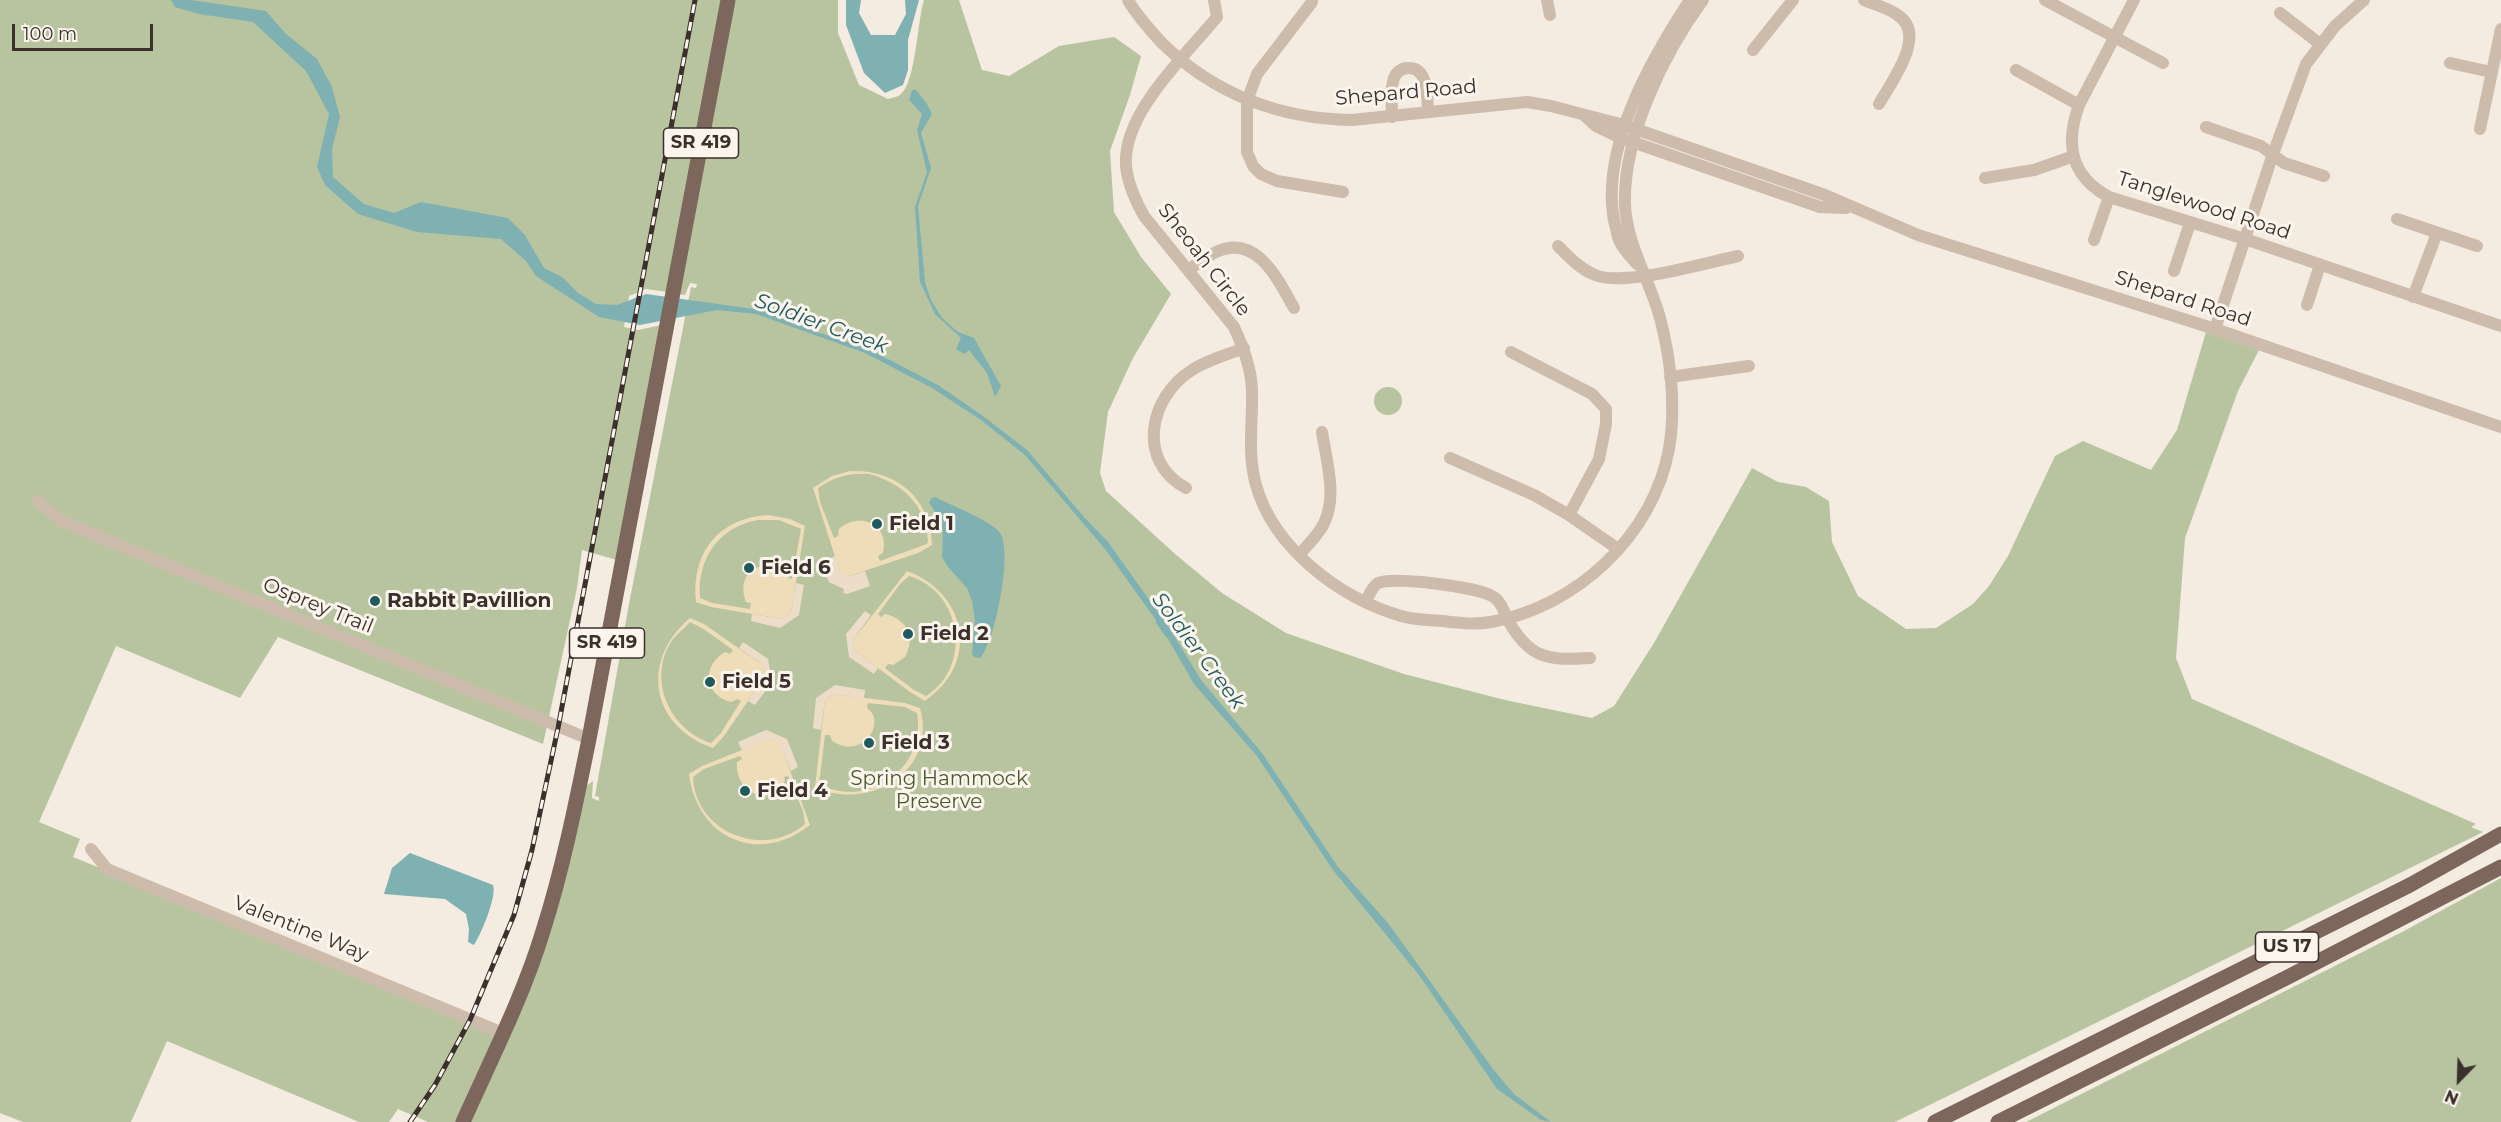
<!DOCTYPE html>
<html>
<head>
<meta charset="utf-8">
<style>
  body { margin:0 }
  #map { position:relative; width:2501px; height:1122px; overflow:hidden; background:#f4ebe1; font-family:Montserrat,sans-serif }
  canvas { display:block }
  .north { position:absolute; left:2429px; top:1050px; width:60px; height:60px; -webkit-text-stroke:4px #fbf5ee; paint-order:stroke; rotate:203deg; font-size:16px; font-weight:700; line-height:24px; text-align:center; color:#3b302b }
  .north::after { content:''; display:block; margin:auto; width:21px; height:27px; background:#3b302b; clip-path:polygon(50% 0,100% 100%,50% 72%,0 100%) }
  .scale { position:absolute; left:12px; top:24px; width:141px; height:27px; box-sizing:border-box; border:3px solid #3b302b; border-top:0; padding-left:8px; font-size:18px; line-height:21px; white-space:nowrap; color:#3b302b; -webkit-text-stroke:4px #fbf5ee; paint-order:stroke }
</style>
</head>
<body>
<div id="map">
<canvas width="2501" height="1122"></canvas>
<div class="north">N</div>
<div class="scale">100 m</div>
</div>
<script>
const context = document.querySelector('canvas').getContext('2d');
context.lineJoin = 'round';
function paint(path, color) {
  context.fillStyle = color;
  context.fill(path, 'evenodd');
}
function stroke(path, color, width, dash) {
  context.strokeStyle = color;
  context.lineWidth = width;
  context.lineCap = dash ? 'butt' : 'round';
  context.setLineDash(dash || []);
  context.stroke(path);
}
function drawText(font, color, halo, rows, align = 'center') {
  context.font = font + ' Montserrat,sans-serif';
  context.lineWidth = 6;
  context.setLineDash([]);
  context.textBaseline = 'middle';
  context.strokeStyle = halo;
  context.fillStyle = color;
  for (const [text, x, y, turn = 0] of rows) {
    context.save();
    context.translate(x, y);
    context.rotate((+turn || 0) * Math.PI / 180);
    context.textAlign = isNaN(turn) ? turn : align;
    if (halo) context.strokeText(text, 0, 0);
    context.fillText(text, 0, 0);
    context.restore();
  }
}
paint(new Path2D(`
  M0 0H723L668 292 646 289 629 296 624 327 638 330 662 325 617 560 582 550 577 588 543 744 278 637 240 698 116 646 39 822 80 839 73 857 499 1031 458 1122H428L398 1109 389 1122H359L167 1041 131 1122H23L0 1113Z
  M733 0H838V33L859 85 888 99C891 98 898 97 901 94 916 81 917 22 924 0H959L982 70 1009 76 1059 46 1114 37 1141 56 1130 95 1110 151 1114 212 1141 257 1171 294 1133 358 1108 412 1100 473 1106 491 1174 553 1222 593 1286 633 1404 674 1505 700 1592 718 1614 706 1654 643 1752 468 1778 482 1806 487 1829 501 1832 542 1858 596 1906 629 1936 628 1973 604 1989 586 2008 556 2055 456 2083 441 2151 470 2177 430 2206 332 2259 350 2238 391 2185 538 2176 658 2192 699 2476 824 2471 827 2483 832 1895 1122H469L508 1035 583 788 593 781 592 798 599 801V797L595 796 629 604 691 287 696 288 697 284 690 283 685 295 678 294Z
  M1374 401a14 14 0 1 1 28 0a14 14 0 1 1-28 0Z
  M2501 878V1122H2026L2404 931Z`), '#b8c4a0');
paint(new Path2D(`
  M850 471C896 469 931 498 932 545L918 553 849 576 840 572 813 488 832 476ZM869 474C903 483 926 505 928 541L927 544 880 561 878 556 883 553C890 524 859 511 839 529L838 536 834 538 820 502 818 488C834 477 850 473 869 474Z
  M768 515 790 519 805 526 791 613 782 619 711 607 696 602C691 553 718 518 768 515ZM758 520H779L801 529 792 579 788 578 786 571C761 557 735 572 746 602L751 603 750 609 712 603 700 598C697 558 719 527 758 520Z
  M907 571C968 594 980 663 925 701L910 692 854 650 853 640ZM909 576C962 591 973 667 926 696L914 690 885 668 888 664 893 665 905 657C916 637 907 619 885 614L881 617 878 614 900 584Z
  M690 618 704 624 764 666 765 676 724 736 713 748C650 726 640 660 690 618ZM690 622 702 628 733 650 730 654 725 652C701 666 704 695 731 702L738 699 741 701 721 733 711 743C669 730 646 677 673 639 678 633 685 628 690 622Z
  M834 694 905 703 920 708C938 772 868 812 815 787L825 700ZM868 703 905 707 917 713C927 768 868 810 819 784L825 735H830L832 741C864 761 887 721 867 708Z
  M769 739 780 743 810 825C758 866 697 838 689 774L702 766ZM740 756 742 759 737 762C734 793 772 810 785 780L784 777 788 776 803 811 805 824C763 860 695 832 693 777L704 769Z`), '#efdcb8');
paint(new Path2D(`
  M835 556 840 572 850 576 865 571 870 586 847 594 843 593 844 589 829 582 822 562Z
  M796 583 804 585 799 615 780 628 751 621 752 614 782 619 791 613Z
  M865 611 871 615 853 640 854 650 878 668 874 674 849 657 846 634Z
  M743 642 768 659 772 682 755 705 748 701 765 677 764 666 739 648Z
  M835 685 865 690 864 698 834 694 825 700 821 730 813 728 816 698Z
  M766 730 787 739 798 767 791 771 780 744 770 739 742 750 738 742Z`), '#ecdcc8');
paint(new Path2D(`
  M171 0H191L266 11 285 33 317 59 332 87 340 117 332 149 333 177 364 204 394 213 421 202 508 218 525 235 544 268 562 277 578 293 596 304 617 305 646 294 761 310 814 331 861 346 890 360 938 385 983 416 1027 450 1084 517 1108 542 1170 629 1201 680 1262 753 1338 867 1388 923 1493 1069 1514 1094 1551 1122 1541 1120 1497 1089 1419 975 1333 870 1257 756 1194 684 1163 630 1105 549 1025 455 981 420 932 388 865 353 756 314 717 310 640 325 599 317 536 276 526 261 501 239 417 232 358 214 325 185 317 167 329 114 306 71 253 22 199 14 175 7Z
  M846 0H861L859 13 871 35H895L906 14 905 0H919L908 40V70L903 85 885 93 864 73 846 25Z
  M912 90H916L927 104 932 114 921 133 931 168 918 206 925 282 931 300 942 318 958 332 974 338 1001 386 995 397 987 373 969 350 964 354 956 349 961 338 935 314 920 282 915 207 927 172 917 130 922 114 909 100Z
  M935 497C950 505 992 521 1000 533 1013 552 995 643 980 658L974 657 972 654 975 621 972 601 967 588 948 567 942 557 943 531 937 515 929 502 932 498Z
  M410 853 493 885C497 897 481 934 474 945L468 942 469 929 466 914 445 899 384 894 392 868Z`), '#7fb0b2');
stroke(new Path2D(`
  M1157 622 1167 636`), '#7fb0b2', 3);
stroke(new Path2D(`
  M1128 0C1137 16 1150 30 1162 43 1214 94 1280 119 1352 120L1527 102 1551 106 1624 125 1825 195 1918 235 2215 329 2501 427
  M1214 0 1217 17C1185 56 1116 119 1127 173 1130 189 1136 202 1144 216L1234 327C1243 347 1251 367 1252 390 1253 422 1247 453 1256 485 1274 549 1340 598 1401 616 1415 620 1429 620 1443 621 1459 623 1475 625 1491 622 1576 607 1653 536 1669 449 1676 407 1671 359 1660 318 1650 281 1626 243 1625 204 1623 137 1664 53 1703 0
  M1547 0 1550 15
  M1864 0C1875 5 1889 8 1899 16 1927 36 1891 82 1879 104
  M2045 0 2163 63
  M2134 0 2079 105C2065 144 2070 176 2109 197L2245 239 2501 326
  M1312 2 1257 74 1247 101V152L1253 166 1261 174 1277 181 1343 192
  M2280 13 2320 44
  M1753 50 1793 0
  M2450 63 2491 72
  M2016 70 2079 105
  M1585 116 1596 126 1621 138 1820 207 1846 208
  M1392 117C1392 104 1390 89 1394 78 1397 71 1402 68 1409 68 1429 68 1427 99 1428 112
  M2206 127 2261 146 2284 163 2324 176
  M2480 129 2501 29
  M1985 178 2034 170 2074 156
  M2397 219 2477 246
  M2094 240 2109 197
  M1558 246C1569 257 1580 269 1595 275 1624 287 1704 263 1738 256
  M1637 264C1631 257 1624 250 1620 242 1617 237 1617 230 1615 225 1598 151 1651 59 1690 0
  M1188 270C1197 264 1206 257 1216 252 1257 233 1278 280 1294 308
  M2174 271 2190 223
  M2413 297 2437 233
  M2307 305 2320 265
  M2215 329 2273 154 2306 64 2335 26 2364 0
  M1511 352 1592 394 1606 409V424L1599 459 1569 515
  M1670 377 1749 366
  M1450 458 1534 495 1569 515 1618 549
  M1186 488C1136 461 1149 397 1192 370 1207 360 1227 355 1244 348
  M38 501 61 521 589 739
  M1299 555C1308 544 1320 534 1325 521 1337 494 1326 459 1322 432
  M1365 602C1369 596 1372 587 1378 583 1393 576 1476 587 1492 596 1500 600 1503 609 1507 618 1528 658 1547 661 1590 658
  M91 849 107 869 503 1033`), '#cdbbac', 12);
stroke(new Path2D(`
  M463 1122C491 1059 523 997 543 931 563 868 576 803 589 739L728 0
  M1935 1122 2410 885 2501 834
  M1998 1122 2286 978 2501 867`), '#7d675c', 15);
const rail = new Path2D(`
  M410 1122 435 1085 470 1020 514 915 532 850 558 728 695 0`);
stroke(rail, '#3b302b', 5);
stroke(rail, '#fbf5ee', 3, [9]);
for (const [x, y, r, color] of [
  [877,524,6,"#1f5a5e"],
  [749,568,6,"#1f5a5e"],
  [375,601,6,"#1f5a5e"],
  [908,634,6,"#1f5a5e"],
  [710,682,6,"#1f5a5e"],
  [869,743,6,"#1f5a5e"],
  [745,791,6,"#1f5a5e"]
]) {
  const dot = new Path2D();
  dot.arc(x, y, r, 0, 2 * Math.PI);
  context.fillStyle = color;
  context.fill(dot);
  stroke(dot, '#fbf5ee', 2);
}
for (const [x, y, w] of [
  [701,143,75],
  [607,643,75],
  [2287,947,63]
]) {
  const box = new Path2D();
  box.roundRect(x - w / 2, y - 15, w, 30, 4.5);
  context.fillStyle = '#fbf5ee';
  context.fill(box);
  stroke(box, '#3b302b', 1.5);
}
drawText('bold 18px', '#3b302b', null, [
  ["SR 419",701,143],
  ["SR 419",607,643],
  ["US 17",2287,947]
]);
drawText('20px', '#3b302b', '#fbf5ee', [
  ["Shepard Road",1406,93,-5],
  ["Tanglewood Road",2204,206,18],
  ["Sheoah Circle",1204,260,52],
  ["Shepard Road",2183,299,18],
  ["Osprey Trail",318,606,22],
  ["Valentine Way",301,929,22]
]);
drawText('bold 20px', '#3b302b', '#fbf5ee', [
  ["Field 1",889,524],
  ["Field 6",761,568],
  ["Rabbit Pavillion",387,601],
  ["Field 2",920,634],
  ["Field 5",722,682],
  ["Field 3",881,743],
  ["Field 4",757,791]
], 'left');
drawText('20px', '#4a5a2e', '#fbf5ee', [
  ["Spring Hammock",939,779],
  ["Preserve",939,802]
]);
drawText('italic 21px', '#1f5a5e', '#fbf5ee', [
  ["Soldier Creek",821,324,20],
  ["Soldier Creek",1198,651,53]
]);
</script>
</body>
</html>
